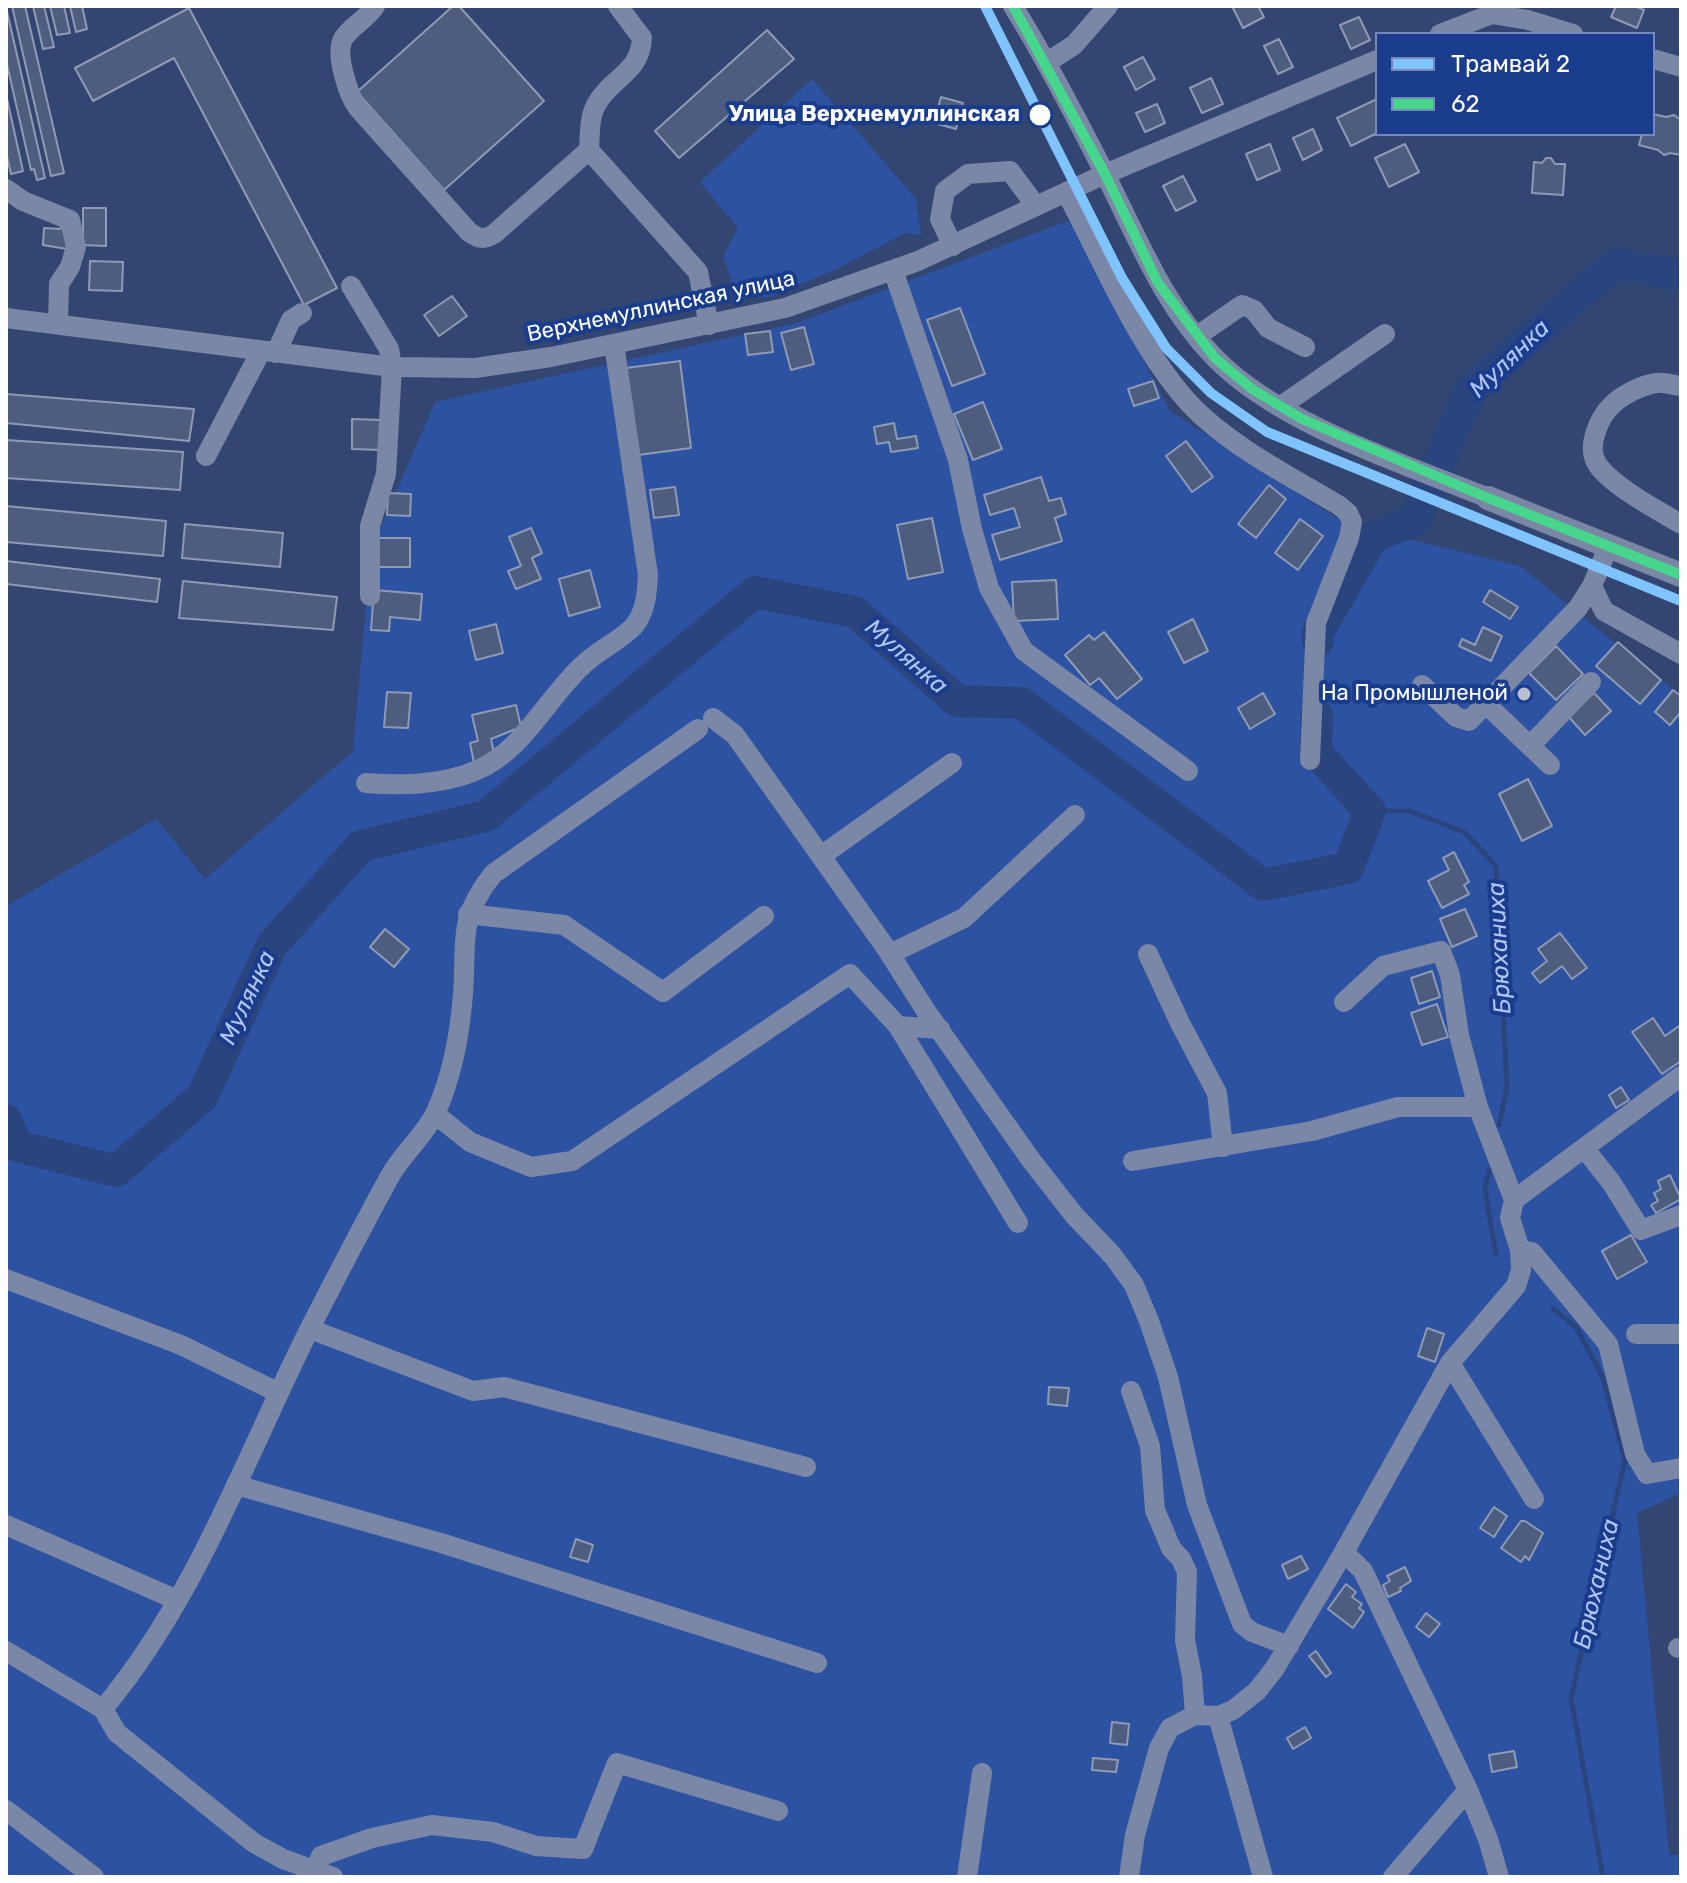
<!DOCTYPE html>
<html>
<head>
<meta charset="utf-8">
<style>
  body { margin:0 }
  #map { position:relative; width:1687px; height:1883px; overflow:hidden; background:#334672; font-family:Rubik,sans-serif }
  canvas { display:block }
  .frame { position:absolute; inset:0; border:8px solid #fff; pointer-events:none }
  .legend { position:absolute; left:1375px; top:32px; width:280px; height:104px; box-sizing:border-box; background:#193c8c; border:2px solid #758aba; margin:0; padding:10px 14px; list-style:none; font-size:24px; color:#fff }
  .legend li { display:flex; align-items:center; gap:16px; height:40px }
  .legend b { width:40px; border:2px solid #758aba }
</style>
</head>
<body>
<div id="map">
<canvas width="1687" height="1883"></canvas>
<div class="frame"></div>
<ul class="legend">
<li><b style="height:10px;background:#80c4ff"></b>Трамвай 2</li>
<li><b style="height:10px;background:#46d78d"></b>62</li>
</ul>
</div>
<script>
const context = document.querySelector('canvas').getContext('2d');
context.lineJoin = 'round';
function paint(path, color) {
  context.fillStyle = color;
  context.fill(path, 'evenodd');
}
function stroke(path, color, width, dash) {
  context.strokeStyle = color;
  context.lineWidth = width;
  context.lineCap = dash ? 'butt' : 'round';
  context.setLineDash(dash || []);
  context.stroke(path);
}
function drawText(font, color, halo, rows, align = 'center') {
  context.font = font + ' Rubik,sans-serif';
  context.lineWidth = 8;
  context.setLineDash([]);
  context.textBaseline = 'middle';
  context.strokeStyle = halo;
  context.fillStyle = color;
  for (const [text, x, y, turn = 0] of rows) {
    context.save();
    context.translate(x, y);
    context.rotate((+turn || 0) * Math.PI / 180);
    context.textAlign = isNaN(turn) ? turn : align;
    if (halo) context.strokeText(text, 0, 0);
    context.fillText(text, 0, 0);
    context.restore();
  }
}
paint(new Path2D(`
  M812 79 916 199 921 235 905 233 835 270 769 297H748L735 290 723 257 738 228 700 182Z
  M1070 220 1170 411 1346 524 1520 566 1681 696V1493L1637 1513 1669 1855H1681V1877H6V906L156 819 205 879 353 751 371 550 435 402 797 323Z`), '#2d52a2');
stroke(new Path2D(`
  M1370 811H1410L1464 832 1496 866 1507 1088 1499 1125
  M1489 1170 1485 1189 1496 1255
  M1553 1309 1576 1327 1603 1378 1625 1460 1571 1698 1603 1877`), '#2a447e', 5);
stroke(new Path2D(`
  M1318 641V632L1373 537 1415 520 1470 390 1615 264 1681 275
  M6 1120 17 1146 116 1171 202 1097 272 945 361 846 486 816 755 592 855 612 957 701 1022 703 1263 885 1348 868 1370 811 1316 752 1317 715`), '#2a447e', 32);
const building = new Path2D(`
  M12 6H25L64 173 51 176Z
  M33 6H44L54 47 43 49Z
  M50 6H64L70 33 57 35Z
  M70 6H82L87 29 76 32Z
  M453 6H459L544 101 444 190 357 92Z
  M1232 6H1258L1264 17 1243 28Z
  M1616 6H1635L1644 10 1637 28 1611 17Z
  M6 7 45 178 37 180 34 169 31 170 6 60Z
  M189 8 337 288 304 305 174 58 93 101 75 68Z
  M1359 17 1370 40 1351 49 1340 25Z
  M767 30 794 59 679 158 655 131Z
  M1279 39 1293 67 1278 74 1264 46Z
  M1143 57 1155 79 1136 90 1124 67Z
  M1211 78 1223 104 1202 113 1190 88Z
  M6 94 23 171 11 174 6 152Z
  M941 97 963 103 956 129 934 123Z
  M1377 99V133L1351 146 1337 118Z
  M1157 104 1165 123 1145 132 1136 113Z
  M1653 114 1666 117 1674 115 1681 120V155L1670 153 1664 155 1658 150 1639 145 1642 134H1653Z
  M1313 129 1322 150 1303 160 1293 138Z
  M1270 144 1280 170 1257 180 1246 154Z
  M1405 144 1419 172 1389 187 1375 158Z
  M1546 158H1551L1555 164H1565L1563 195 1532 193 1534 162 1542 163Z
  M1183 176 1196 201 1176 211 1163 186Z
  M83 208H106V246L83 245Z
  M61 227H67V249L43 245 44 228 60 229Z
  M90 261 123 262 122 291 89 290Z
  M452 296 467 316 439 336 424 315Z
  M960 308 985 374 952 386 927 320Z
  M804 327 814 364 791 370 781 333Z
  M770 331 773 352 748 355 745 334Z
  M680 361 691 448 638 455 626 368Z
  M1153 381 1159 398 1134 406 1128 389Z
  M6 394 194 409 189 441 6 423Z
  M983 402 1002 449 973 460 954 414Z
  M352 419 382 420 381 450 352 449Z
  M894 423 897 439 916 436 918 448 891 452 889 442 877 444 874 427Z
  M6 440 183 452 180 490 6 478Z
  M1186 441 1213 477 1192 492 1166 456Z
  M1041 477 1049 501 1061 498 1066 514 1055 518 1062 541 1000 560 992 535 1020 527 1014 508 990 515 984 495Z
  M1269 485 1286 499 1256 538 1238 524Z
  M675 487 679 515 654 518 650 490Z
  M388 493 411 494 410 516 387 515Z
  M6 506 166 521 163 556 6 542Z
  M932 518 943 572 908 579 897 525Z
  M1300 519 1323 536 1298 570 1275 553Z
  M185 524 283 533 280 567 182 558Z
  M531 528 542 553 532 558 541 579 516 589 508 571 521 566 509 537Z
  M377 538H410V567H377Z
  M6 561 160 579 157 602 6 584Z
  M590 570 600 607 569 616 559 579Z
  M1056 580 1058 619 1014 621 1012 582Z
  M183 581 337 597 333 630 179 618Z
  M374 590 422 594 420 620 390 617 389 631 371 630Z
  M1490 590 1518 607 1510 619 1483 602Z
  M1193 619 1208 651 1184 663 1168 632Z
  M496 624 503 653 476 660 469 631Z
  M1483 627 1502 636 1491 661 1459 646 1462 639 1475 645Z
  M1104 632 1142 679 1117 699 1099 678 1090 685 1065 655 1089 635 1094 640Z
  M1618 642 1661 680 1640 704 1596 666Z
  M1556 646 1583 674 1556 700 1529 673Z
  M1673 690 1681 696V712L1670 725 1655 712Z
  M387 692 411 693 408 728 384 727Z
  M1263 693 1275 714 1250 729 1238 708Z
  M1594 693 1611 711 1585 735 1568 716Z
  M516 705 521 727 491 739 495 758 474 763 470 743 478 741 472 715Z
  M1528 779 1552 826 1522 841 1499 794Z
  M1454 852 1469 882 1464 885 1469 894 1442 908 1428 881 1449 870 1443 858Z
  M1465 909 1477 936 1452 947 1440 919Z
  M385 929 409 949 394 967 370 947Z
  M1560 933 1587 968 1572 979 1562 966 1540 983 1532 973 1547 961 1538 949Z
  M1432 971 1440 997 1419 1004 1411 978Z
  M1437 1004 1448 1037 1422 1045 1411 1013Z
  M1653 1018 1665 1036 1679 1026 1681 1029V1061L1662 1074 1632 1032Z
  M1621 1087 1629 1100 1616 1108 1609 1095Z
  M1670 1175 1681 1199 1656 1213 1651 1205 1658 1201 1654 1193 1661 1189 1658 1181Z
  M1631 1235 1647 1262 1617 1279 1602 1251Z
  M1427 1328 1444 1334 1435 1362 1418 1356Z
  M1049 1387 1069 1388 1067 1406 1048 1404Z
  M1494 1507 1507 1516 1494 1537 1480 1528Z
  M1521 1521H1525L1543 1533 1529 1560 1525 1556 1521 1562 1501 1548Z
  M576 1539 593 1545 588 1562 570 1557Z
  M1301 1556 1308 1569 1288 1579 1282 1565Z
  M1405 1567 1411 1581 1400 1588 1401 1591 1388 1597 1383 1585 1390 1581 1387 1576Z
  M1346 1584 1356 1592 1352 1597 1362 1604 1359 1608 1364 1612 1353 1628 1328 1609Z
  M1426 1613 1440 1624 1429 1637 1416 1627Z
  M1316 1651 1331 1673 1326 1677 1309 1656Z
  M1112 1722 1129 1724 1127 1745 1110 1743Z
  M1305 1727 1311 1738 1293 1749 1287 1738Z
  M1514 1751 1517 1767 1492 1772 1489 1755Z
  M1093 1758 1118 1760 1116 1772 1092 1770Z`);
paint(building, '#4d5d80');
stroke(building, '#8f9ab4', 2);
stroke(new Path2D(`
  M375 6C367 19 351 26 343 39 335 54 348 95 358 108L469 232C479 239 484 240 494 234L589 150 698 272 709 325
  M1013 6C1047 61 1077 119 1106 176 1138 239 1164 306 1215 358 1281 425 1402 463 1488 498
  M1440 34 1492 14 1528 20 1573 34
  M1653 59 1681 67
  M1046 63 1074 45 1108 6
  M589 150C590 135 589 118 596 105 611 77 640 74 642 38L618 6
  M6 189 23 201 70 220 76 247 70 267 59 284 58 323
  M1066 192C1103 261 1145 364 1202 416 1243 453 1293 478 1340 506L1348 513 1352 522 1349 538 1316 623 1310 760
  M953 246 940 219 945 191 968 174 1010 171 1036 206
  M893 270 958 460 972 529 989 588 1024 651 1188 771
  M351 286 389 349 392 367 386 474 370 526V596
  M6 318 392 367 475 368 551 357 785 308 918 261 1105 174 1377 60
  M1197 336 1242 305 1254 310 1268 328 1305 347
  M276 353 291 320 302 313
  M1681 386C1673 385 1664 382 1656 383 1642 385 1622 395 1612 405 1599 417 1587 446 1596 462 1608 484 1659 511 1681 524
  M1281 406 1385 334
  M206 456 261 351
  M1609 545 1592 586 1604 611 1681 654
  M1422 685 1456 717 1469 721 1578 608 1592 586
  M1487 705 1550 765
  M713 718 735 735 886 948 926 1011 1031 1160 1074 1215 1113 1256 1134 1285 1149 1321 1168 1377 1197 1505 1242 1624 1252 1632 1289 1646
  M1530 746 1591 682
  M366 783C402 786 441 785 475 771 524 751 547 697 584 664 599 650 619 641 633 627 646 613 647 592 648 575L614 344
  M821 856 952 763
  M468 914 564 925 663 992 764 916
  M890 954 964 918 1075 815
  M1148 954 1180 1023 1217 1093 1223 1147
  M1344 1002 1383 966 1441 951 1450 975 1459 1035 1478 1107
  M898 1026 1018 1223
  M435 1114 470 1142 531 1167 572 1161 850 974 898 1026 940 1029
  M1584 1148 1611 1182 1641 1230 1681 1215
  M1514 1200 1681 1076
  M1520 1250 1532 1252 1608 1344 1635 1454 1647 1474 1681 1468
  M6 1279 181 1345 279 1393
  M310 1329 473 1391 504 1387 806 1467
  M1636 1334H1681
  M1450 1363 1534 1499
  M1131 1391 1150 1446 1155 1510 1171 1548 1181 1559 1187 1572 1185 1640 1192 1676 1195 1715
  M236 1485 441 1543 817 1663
  M6 1525 177 1600
  M1344 1552 1363 1571 1468 1790 1488 1839 1499 1877
  M1678 1648H1681
  M6 1651 103 1709 117 1733 254 1843 283 1859 333 1877
  M103 1709C197 1597 246 1455 311 1326 337 1276 363 1225 390 1176 403 1153 425 1135 436 1112 452 1076 460 1033 463 994 467 942 457 919 493 874L698 729
  M1218 1716 1263 1877
  M6 1810 94 1877
  M316 1871 321 1856 372 1838 432 1825 493 1832 536 1846 583 1849 617 1763 778 1811
  M967 1877 982 1773
  M1129 1877 1135 1835 1159 1748 1170 1728 1195 1715 1218 1716 1233 1710 1257 1691 1275 1668 1344 1552 1450 1363 1516 1286 1521 1270 1520 1250 1510 1218 1514 1200 1478 1107H1398L1312 1131 1133 1161
  M1393 1877 1468 1790`), '#7a87a6', 20);
stroke(new Path2D(`
  M1488 498 1681 575`), '#7987a5', 24);
stroke(new Path2D(`
  M1013 6 1105 174 1158 283 1215 358 1252 389 1302 419 1488 498 1681 575`), '#46d78d', 10);
stroke(new Path2D(`
  M985 6 1122 278 1166 348 1211 393 1267 432 1681 601`), '#80c4ff', 10);
for (const [x, y, r, color] of [
  [1040,115,12,"#fff"],
  [1524,694,8,"#b8bece"]
]) {
  const dot = new Path2D();
  dot.arc(x, y, r, 0, 2 * Math.PI);
  context.fillStyle = color;
  context.fill(dot);
  stroke(dot, '#193c8c', 3);
}
drawText('bold 22px', '#fff', '#193c8c', [
  ["Улица Верхнемуллинская",1020,115]
], 'right');
drawText('22px', '#fff', '#193c8c', [
  ["Верхнемуллинская улица",661,307,-12]
]);
drawText('22px', '#fff', '#193c8c', [
  ["На Промышленой",1508,694]
], 'right');
drawText('italic 24px', '#afc6f5', '#193c8c', [
  ["Мулянка",1510,359,-44],
  ["Мулянка",906,657,41],
  ["Брюханиха",1500,948,-93],
  ["Мулянка",248,998,-65],
  ["Брюханиха",1597,1584,-77]
]);
</script>
</body>
</html>
